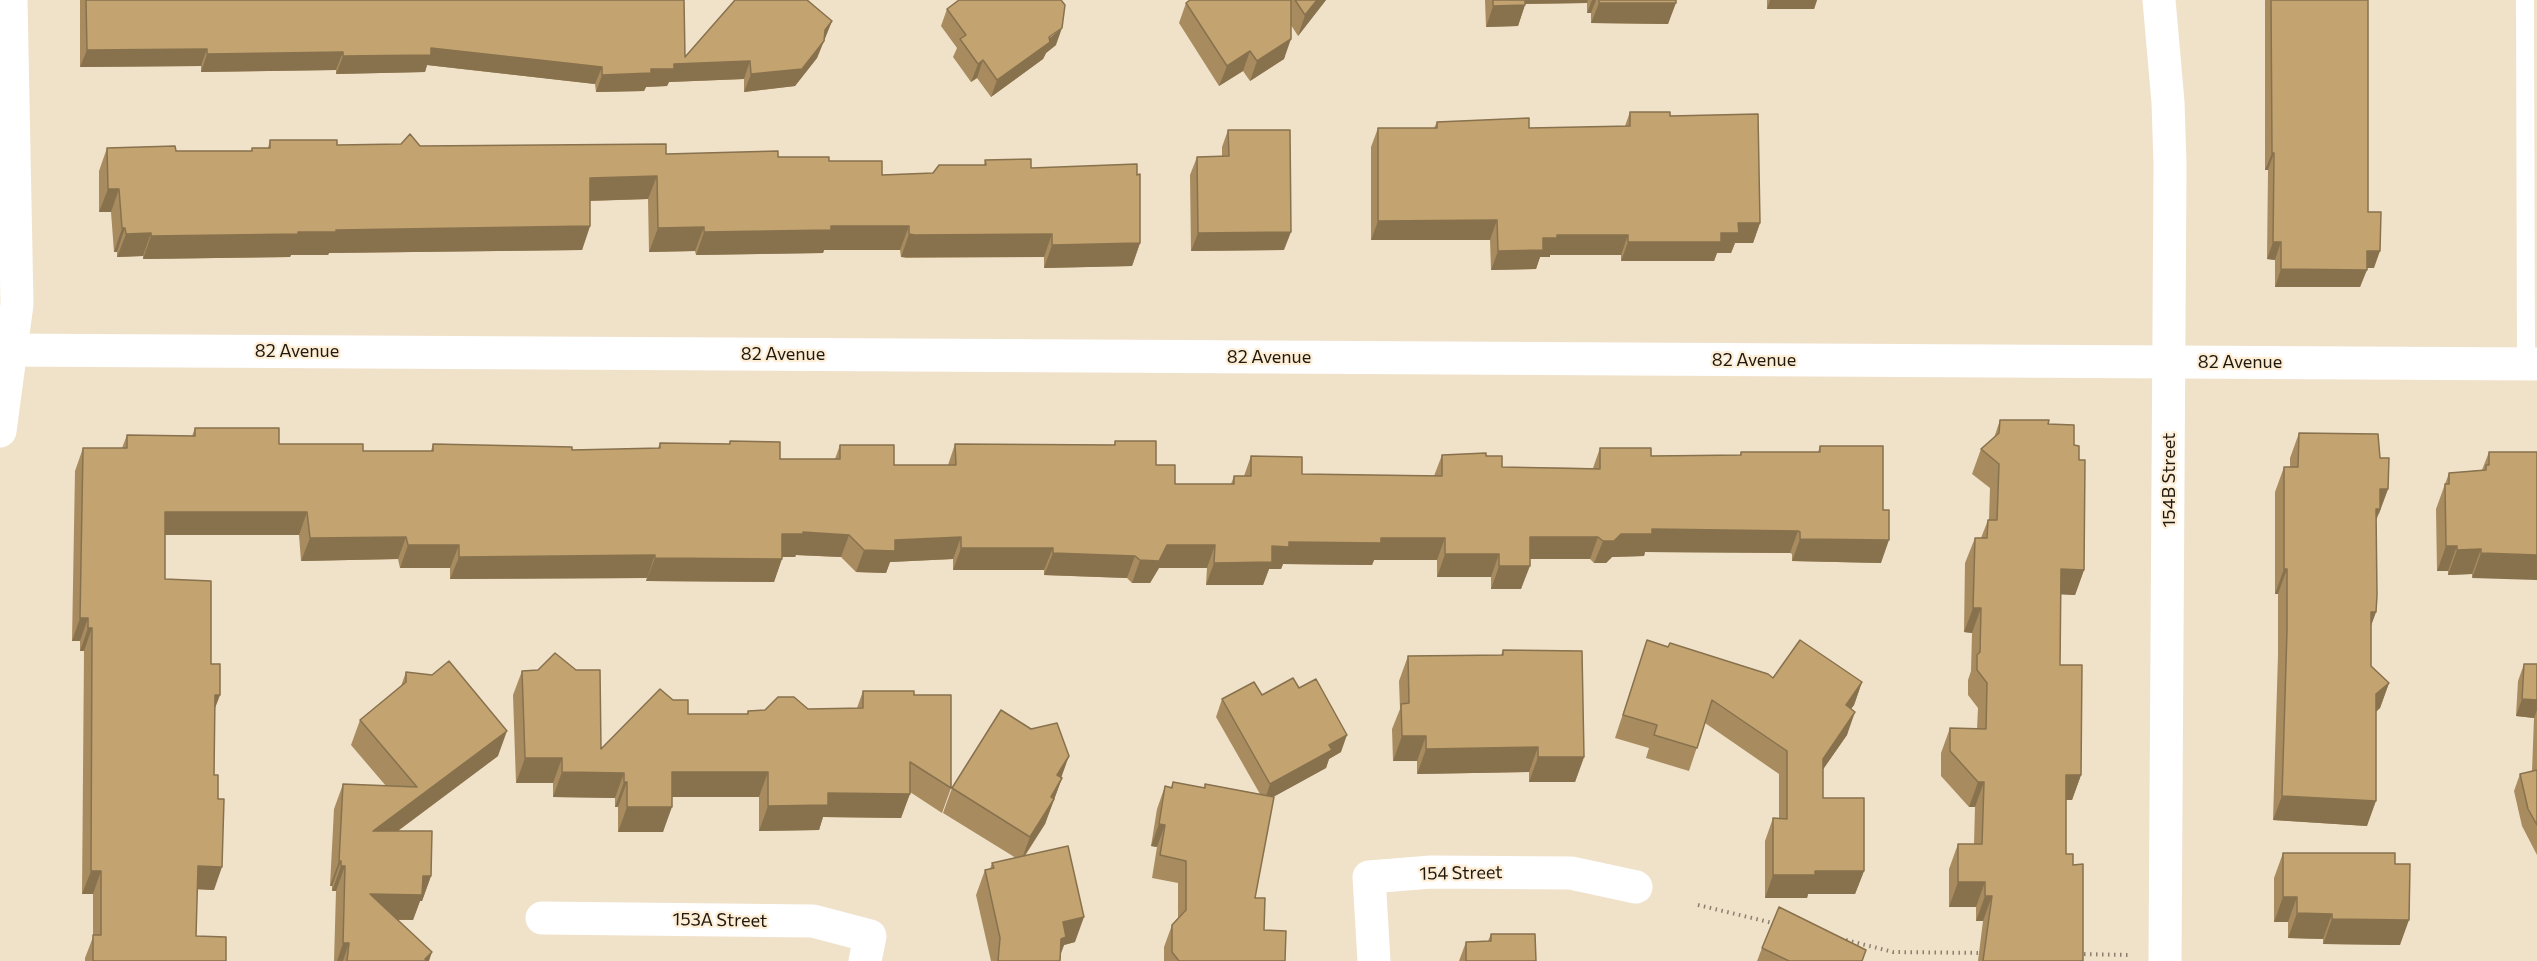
<!DOCTYPE html>
<html>
<head>
<meta charset="utf-8">
<style>
  body { margin:0 }
  canvas { display:block; background:#f0e1c9 }
</style>
</head>
<body>
<canvas width="2537" height="961"></canvas>
<script>
const context = document.querySelector('canvas').getContext('2d');
context.lineJoin = 'round';
function stroke(path, color, width, dash) {
  context.strokeStyle = color;
  context.lineWidth = width;
  context.lineCap = dash ? 'butt' : 'round';
  context.setLineDash(dash || []);
  context.stroke(path);
}
function paint(path, color) {
  context.fillStyle = color;
  context.fill(path, 'evenodd');
}
function drawText(font, color, halo, rows, align = 'center') {
  context.font = font + ' Commissioner,sans-serif';
  context.lineWidth = 4.5;
  context.setLineDash([]);
  context.textBaseline = 'middle';
  context.strokeStyle = halo;
  context.fillStyle = color;
  for (const [text, x, y, turn = 0] of rows) {
    context.save();
    context.translate(x, y);
    context.rotate((+turn || 0) * Math.PI / 180);
    context.textAlign = isNaN(turn) ? turn : align;
    if (halo) context.strokeText(text, 0, 0);
    context.fillText(text, 0, 0);
    context.restore();
  }
}
stroke(new Path2D(`
  M1698 905 1777 924
  M1846 940 1893 952 1984 953
  M2078 954 2128 955`), '#8b806f', 4, [1.5, 4.5]);
stroke(new Path2D(`
  M2525 0 2526 364`), '#fff', 18);
stroke(new Path2D(`
  M2159 0 2168 102 2170 165 2165 961
  M0 431 17 304 11 0
  M542 918 813 921 870 936 865 961
  M1374 961 1369 877 1431 872 1571 873 1636 887`), '#fff', 33);
stroke(new Path2D(`
  M0 350 2537 364`), '#fff', 33);
paint(new Path2D(`
  M80 0H684L685 57 832 21 817 58 795 86 744 92V79L669 82 667 86 646 87 644 91 596 92 595 84 427 65 425 72 336 74V70L201 72V66L80 67Z
  M1190 0H1326L1298 36 1291 25 1284 59 1250 81 1243 71 1219 86 1179 23 1186 3Z
  M1485 0H1676L1668 24 1591 23V13H1587V3L1525 4 1518 26 1486 27Z
  M1767 0H1817L1814 9H1767Z
  M2265 0H2368V212L2374 268H2367L2360 287H2275V260L2267 259 2268 170H2265Z
  M947 9 1056 45 1046 53 1043 59 991 97 977 78 971 82 953 57 957 48 941 26Z
  M1630 112 1670 116 1760 223 1753 243H1735L1731 253H1717L1714 261H1621V255H1550V257H1540L1536 269 1491 270 1490 240H1371V147L1378 128H1434L1437 122 1529 128 1625 126Z
  M1228 130 1284 250 1191 251 1190 175 1197 157H1222V147Z
  M270 140 337 145 420 146 666 154 778 157 829 161 882 175 933 173 984 165 985 160 1031 168 1140 243 1132 266 1044 268V257L906 258 901 257 900 250H824L823 253 696 255 695 251 649 252 648 199 590 201V226L582 250 329 253 328 255H291L290 257 143 259V256L117 257V252H114L111 212H99V171L107 148 176 151H251L252 148H268Z
  M2000 420 2048 424 2074 445 2079 460 2084 570 2075 595 2061 594 2060 665 2081 775 2072 800H2066V854L2073 865 2083 961H1978L1983 921H1976V907H1949V869L1958 844H1974L1975 807H1969L1941 776V753L1950 728 1977 729 1978 708 1968 695V680L1971 671 1972 633 1964 632 1965 563 1975 538H1981L1988 520H1989L1990 488 1972 474 1981 449 1994 438Z
  M195 428 279 444 363 451H431L433 444 572 450 658 448 660 443 729 444 730 441 780 459H835L840 445 894 465H948L955 444 1114 445 1115 441 1156 465 1175 484H1231L1234 476H1244L1251 456 1302 474 1434 476 1442 455 1486 456 1502 467 1593 468 1600 448 1651 456 1740 455 1741 452H1818L1820 446 1881 563 1792 561V554L1790 553 1645 552 1644 556 1612 557 1606 563H1594L1590 559H1530L1521 589H1491V577H1437V560H1374L1372 565 1283 564 1281 569H1269L1263 585H1206L1207 568H1159L1150 583H1132L1127 578 1044 575V570H953V559L890 562 886 573 856 572 841 557 796 555 795 557H782L774 582 646 581 647 578 450 579V568H400L398 559 301 561 299 535H165V579L211 664 220 695 215 708 214 775V890L197 889 196 936 226 961H85V958L93 937V894H82L84 651H80V641H72L75 471 83 448H122L127 435 192 436Z
  M2299 433 2380 458 2388 489 2379 514H2378L2376 519V612L2371 625V666L2389 683 2380 708 2376 712 2367 826 2273 820 2278 655V594H2275V492L2284 467H2290V458Z
  M2489 452H2537L2472 578V574L2448 575V571H2437L2436 509 2449 473 2482 470Z
  M1647 640 1773 678 1862 682 1854 705 1851 709 1847 735 1823 769V798L1864 871 1855 894H1808L1807 898H1765V841L1773 818H1779V774L1705 723 1689 771 1646 758 1649 748 1615 738Z
  M1503 650 1584 757 1575 782H1529V772L1417 774V761H1393L1392 729 1400 709 1399 681 1408 656 1501 655Z
  M2524 664H2537V855L2522 826 2514 791 2520 774 2532 771 2534 718 2516 716 2518 681Z
  M522 671 601 749 688 714H747L748 711 857 708 863 691 914 695 951 788 942 813 910 792 901 818 823 817 819 830 759 831V797H672L663 832H618V807H615V798L553 797V783H516L513 695Z
  M406 672 498 756 398 831 431 876 422 901H420L413 920H398L429 961H334L336 891H332V886H330L334 809 343 784 386 786 351 745 360 720 401 686Z
  M1299 688 1341 752 1329 759 1326 768 1273 797 1255 898 1264 930 1285 961H1164V947L1172 925 1178 918V883L1152 878 1157 847 1151 846 1157 809 1165 786 1171 787 1173 782 1204 788 1205 784 1260 794 1216 717 1222 699 1262 695Z
  M1061 777 1062 778 1045 824 1025 856 1075 942 1064 945 1061 953 1060 961H991L976 895 985 870 990 869 992 863 1016 858 943 813 952 788Z
  M2283 853 2395 864 2400 945 2323 944V939L2288 938V922H2274V878Z
  M1491 934 1536 961H1459L1466 942 1488 941Z
  M1762 948 1862 961H1757Z`), '#a88c60');
paint(new Path2D(`
  M1317 0H1326L1298 36 1305 15Z
  M1519 0H1588L1587 3 1517 4Z
  M1592 0H1596L1591 13H1587Z
  M1770 0H1817L1814 9H1767Z
  M1599 3H1676L1668 24 1591 23Z
  M1525 5 1518 26 1486 27 1493 6Z
  M832 21 817 58 795 86 744 92 751 74 825 30Z
  M1062 28 1056 45 1046 53 1043 59 991 97 997 80Z
  M1291 39 1284 59 1250 81 1257 61Z
  M431 48 602 67 595 84 427 65 425 72 336 74 343 56Z
  M207 49 201 66 80 67 87 50Z
  M1250 51 1243 71 1219 86 1227 66Z
  M343 52 336 70 201 72 207 54Z
  M983 60 977 78 971 82 978 64Z
  M750 61 744 79 669 82 667 86 646 87 644 91 596 92 602 75 651 69 674 64Z
  M2272 153H2274L2268 170H2265Z
  M657 176 648 199 582 201 590 178Z
  M108 189H119L111 212H99Z
  M1497 220 1490 240H1371L1378 221Z
  M1738 223H1760L1753 243H1735L1731 253H1717L1714 261H1621L1628 242 1721 233Z
  M590 226 582 250 329 253 328 255H291L290 257 143 259 151 236 336 230Z
  M831 226H909L900 250H824L823 253 696 255 704 232Z
  M704 227 695 251 649 252 658 228Z
  M122 228H125L117 252H114Z
  M1291 232 1284 250 1191 251 1198 233Z
  M151 233 143 256 117 257 126 234Z
  M909 234H1052L1044 257H901Z
  M1557 235H1628L1621 255H1550V257H1540L1536 269 1491 270 1498 251 1543 238Z
  M2273 242H2281L2275 260 2267 259Z
  M1140 243 1132 266 1044 268 1052 245Z
  M2367 251H2380L2374 268H2360Z
  M2281 269 2367 270 2360 287H2275Z
  M2380 489H2388L2371 534Z
  M165 512H307L299 535H157Z
  M1652 529 1798 531 1790 553 1645 552 1644 556 1612 557 1606 563H1594L1603 541 1621 534Z
  M803 532 849 535 841 557 796 555 795 557H774L782 534Z
  M406 537 398 559 301 561 310 538Z
  M961 537 953 559 890 562 886 573 856 572 864 550 895 540Z
  M1530 537H1598L1590 559H1521Z
  M1381 538H1445L1437 560H1374L1372 565 1283 564 1281 569H1269L1263 585H1206L1214 563 1272 546 1289 542Z
  M1800 539 1889 540 1881 563 1792 561Z
  M408 545H459L450 568H400Z
  M1167 545H1215L1207 568H1159L1150 583H1132L1140 560Z
  M2446 546H2457L2448 571H2437Z
  M961 548H1053L1044 570H953Z
  M2481 549 2472 574 2448 575 2457 550Z
  M1053 553 1135 556 1127 578 1044 575Z
  M2481 553 2537 555V580L2472 578Z
  M1445 554H1499L1491 577H1437Z
  M655 555 647 578 450 579 459 557Z
  M655 558 782 559 774 582 646 581Z
  M1499 566H1530L1521 589H1491Z
  M2061 569 2084 570 2075 595 2052 594Z
  M2284 569H2287L2278 594H2275Z
  M1973 608H1981L1972 633 1964 632Z
  M2371 612H2376L2367 637Z
  M80 618H88L80 641H72Z
  M88 628H92L84 651H80Z
  M1862 682 1854 705 1837 728 1846 705Z
  M2389 683 2380 708 2367 719 2376 694Z
  M215 695H220L211 718Z
  M2522 699 2537 700V710L2534 718 2516 716Z
  M1855 712 1847 735 1815 781 1823 759Z
  M507 731 498 756 364 856 373 831Z
  M1347 735 1341 752 1329 759 1326 768 1264 802 1270 784 1329 745Z
  M1402 736H1426L1417 761H1393Z
  M1538 747 1529 772 1417 774 1426 749Z
  M1069 756 1060 781 1057 775Z
  M1538 757H1584L1575 782H1529Z
  M525 758H562L553 783H516Z
  M562 772 624 773 615 798 553 797Z
  M672 772H768L759 797H663Z
  M2066 775H2081L2072 800H2057Z
  M1062 778 1045 824 1021 861 1030 837 1051 797Z
  M624 782H627L618 807H615Z
  M1978 782H1984L1975 807H1969Z
  M828 793 910 794 901 818 823 817 819 830 759 831 768 806Z
  M2282 796 2376 801 2367 826 2273 820Z
  M627 807H672L663 832H618Z
  M1159 824 1165 825 1157 847 1151 846Z
  M339 861H341L332 886H330Z
  M198 866 222 867 214 890 190 889Z
  M341 866H345L336 891H332Z
  M91 871H101L93 894H82Z
  M1815 871H1864L1855 894H1808L1807 898H1765L1773 875Z
  M423 876H431L422 901H420L413 920 361 919 370 894Z
  M1958 882H1985L1976 907H1949Z
  M1985 896H1992L1983 921H1976Z
  M2283 897H2297L2288 922H2274Z
  M2297 913 2332 914 2323 939 2288 938Z
  M1084 917 1075 942 1064 945 1058 961 1063 922Z
  M2332 919 2409 920 2400 945 2323 944Z
  M343 943H349L343 961H337Z
  M432 952 429 961H424L425 959Z`), '#88724e');
const building = new Path2D(`
  M86 0H684L685 57 735 0H807L832 21 825 30 824 41 802 69 751 74 750 61 674 64V69H651V73L602 75V67L431 48V55L343 56V52L207 54V49L87 50Z
  M959 0H1061L1065 5 1062 28 1049 37 1050 42 997 80 983 60 978 64 960 39 966 35 947 9Z
  M1190 0H1291V39L1257 61 1250 51 1227 66 1186 3Z
  M1295 0H1317L1305 15Z
  M1493 0H1525V5L1493 6Z
  M1599 0H1676V3H1599Z
  M2271 0H2368V212H2381L2380 251H2367V270L2281 269V242H2273L2274 153H2272Z
  M1630 112H1670V116L1758 114 1760 223H1738L1739 233H1721V242H1628V235H1557V238H1543V250L1498 251 1497 220 1378 221V128H1437V122L1529 118V128L1630 126Z
  M1228 130H1290L1291 232 1198 233 1197 157 1229 156Z
  M410 134 420 146 666 144V154L778 151V157H829V161H882V175L933 173 939 165H986L985 160 1031 159V168L1137 164V175L1140 174V243L1052 245V234L915 235 909 234V226H831V230L704 232V227L658 228 657 176 590 178V226L336 230V232H298V234L151 236V233L126 234 125 228H122L119 189H108L107 148 175 146 176 151H252V148H270V140H337V145L401 144Z
  M2000 420H2049L2048 424 2074 425V445L2079 446V460H2085L2084 570 2061 569 2060 665H2082L2081 775H2066V854H2073V865L2083 864V961H1983L1992 896H1985V882H1958V844H1982L1984 782H1978L1950 751V728L1986 729 1987 683 1977 670V655L1980 652 1981 608H1973L1975 538H1987L1988 520H1997L1999 464 1981 449 1999 433Z
  M195 428H279V444H363V451H433V444L572 447V450L660 448V443L730 444V441L780 442V459H840V445H894V465H956L955 444 1115 445V441H1156V465H1175V484H1234V476H1251V456L1302 457V474L1442 476V455L1486 453V456H1502V467L1600 469V448H1651V456L1741 455V452H1820V446H1883V510H1889V540L1800 539V532L1798 531 1652 529V534H1621L1614 541H1603L1598 537H1530V566H1499V554H1445V538H1381V543L1289 542V547L1272 546V562L1214 563 1215 545H1167L1159 561 1140 560 1135 556 1053 553V548H961V537L895 540V551L864 550 849 535 803 532V534H782V559L655 558V555L459 557V545H408L406 537 310 538 307 512H165V579L211 581V664H220V695H215L214 775H218V799H224L222 867 198 866 196 936 226 937V961H93V935H101V871H91L92 628H88V618H80L83 448H127V435L195 436Z
  M2299 433 2378 434 2380 458H2389L2388 489H2380V509H2376L2377 595 2376 612H2371V666L2389 683 2376 694V801L2282 796 2287 630V569H2284V467H2298Z
  M2489 452H2537V555L2481 553V549L2457 550V546H2446L2445 484H2449V473L2486 470V465H2489Z
  M1647 640 1668 647 1670 643 1768 674 1773 678 1800 640 1862 682 1846 705 1855 712 1823 759V798H1864V871H1815V875H1773V818L1787 819V751L1712 700 1697 748 1654 735 1657 725 1623 715Z
  M1503 650 1582 651 1584 757H1538V747L1426 749V736H1402L1401 704 1409 703 1408 656 1503 655Z
  M555 653 576 670H600L601 749 660 689 673 700H688V714H748V711L765 710 778 697H794L808 709 863 708V691H914V695H951V788L910 762V794L828 793V805L768 806V772H672V807H627V782H624V773L562 772V758H525L522 671 538 670Z
  M449 661 507 731 373 831H432L431 876H423L422 895 370 894 432 952 425 959 427 961H347L349 943H343L345 866H341V861H339L343 784 417 787 360 720 406 682V672L432 675Z
  M2524 664H2537V700L2522 699Z
  M1293 678 1299 688 1316 679 1347 735 1329 745 1332 750 1270 784 1222 699 1254 682 1262 695Z
  M1001 710 1031 729 1057 723 1069 756 1057 775 1062 778 1051 797 1054 799 1030 837 952 788Z
  M2537 770V825L2528 809 2520 774Z
  M1173 782 1205 788V784L1274 797 1255 898H1265L1264 930 1286 931 1285 961H1179L1172 952V925L1186 910V861L1160 855 1165 825 1159 824 1165 786 1172 788Z
  M1068 846 1084 917 1063 922 1066 937 1061 939 1060 961H998L1000 938 985 870 994 868 992 863Z
  M2283 853H2395V864H2410L2409 920 2332 919V914L2297 913V897H2283Z
  M1779 907 1866 950 1862 961H1789L1762 948Z
  M1491 934H1535L1536 961H1466V942L1491 941Z`);
paint(building, '#c3a370');
stroke(building, '#88724e', 1.5);
drawText('18px', '#1f1910', '#feeed6', [
  ["82 Avenue",297,351],
  ["82 Avenue",783,354],
  ["82 Avenue",1269,357],
  ["82 Avenue",1754,360],
  ["82 Avenue",2240,362],
  ["154B Street",2169,480,-90],
  ["154 Street",1461,873,-1],
  ["153A Street",720,920,1]
]);
</script>
</body>
</html>
